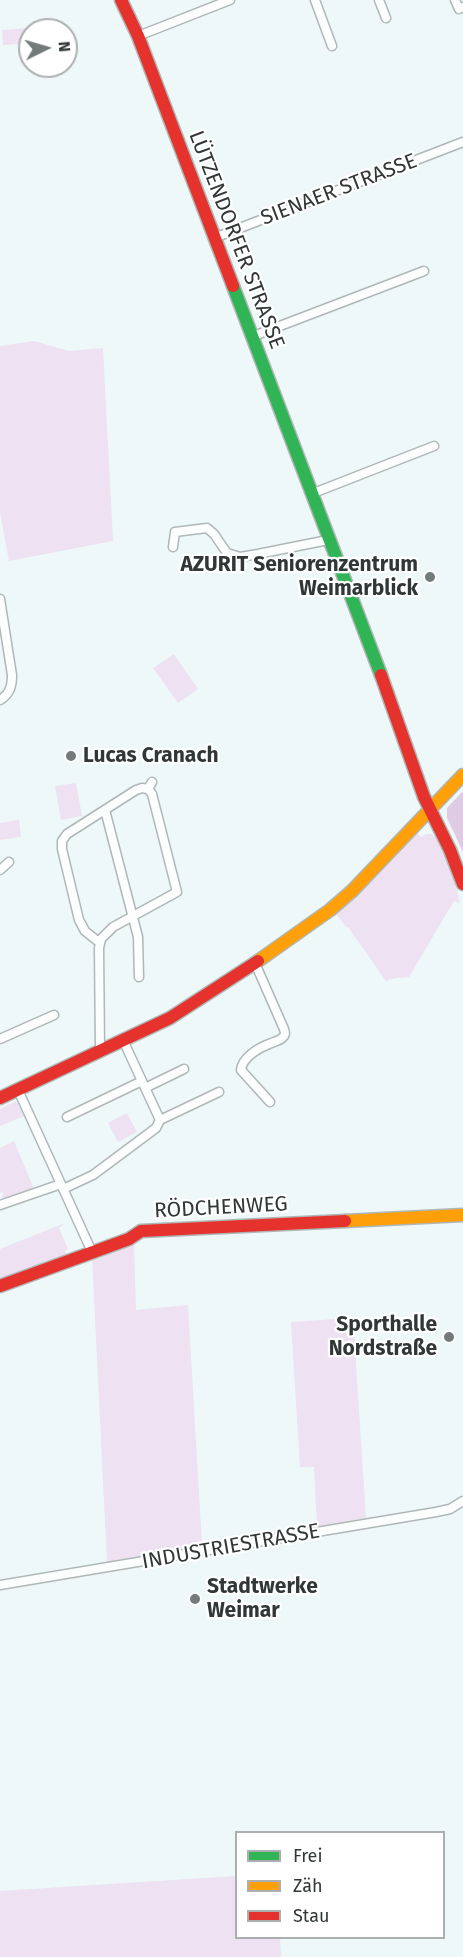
<!DOCTYPE html>
<html>
<head>
<meta charset="utf-8">
<style>
  body { margin:0 }
  #map { position:relative; width:463px; height:1957px; overflow:hidden; background:#eef8f8; font-family:"Fira Sans",sans-serif }
  canvas { display:block }
  .legend { position:absolute; left:235px; top:1831px; width:210px; height:108px; box-sizing:border-box; background:#fff; border:2px solid #acafaf; margin:0; padding:8px 10px; list-style:none; font-size:18px; color:#303736 }
  .legend li { display:flex; align-items:center; gap:12px; height:30px }
  .legend b { width:30px; border:2px solid #acafaf }
  .north { position:absolute; left:18px; top:18px; width:60px; height:60px; box-sizing:border-box; background:#fff; border:2px solid #acafaf; border-radius:50%; rotate:85deg; font-size:16px; font-weight:700; line-height:24px; text-align:center; color:#303736 }
  .north::after { content:''; display:block; margin:auto; width:21px; height:27px; background:#727b7a; clip-path:polygon(50% 0,100% 100%,50% 72%,0 100%) }
</style>
</head>
<body>
<div id="map">
<canvas width="463" height="1957"></canvas>
<ul class="legend">
<li><b style="height:8px;background:#30b455"></b>Frei</li>
<li><b style="height:8px;background:#ff9f0a"></b>Zäh</li>
<li><b style="height:8px;background:#e5322d"></b>Stau</li>
</ul>
<div class="north">N</div>
</div>
<script>
const context = document.querySelector('canvas').getContext('2d');
context.lineJoin = 'round';
function paint(path, color) {
  context.fillStyle = color;
  context.fill(path, 'evenodd');
}
function stroke(path, color, width, dash) {
  context.strokeStyle = color;
  context.lineWidth = width;
  context.lineCap = dash ? 'butt' : 'round';
  context.setLineDash(dash || []);
  context.stroke(path);
}
function drawText(font, color, halo, rows, align = 'center') {
  context.font = font + ' "Fira Sans",sans-serif';
  context.lineWidth = 4.5;
  context.setLineDash([]);
  context.textBaseline = 'middle';
  context.strokeStyle = halo;
  context.fillStyle = color;
  for (const [text, x, y, turn = 0] of rows) {
    context.save();
    context.translate(x, y);
    context.rotate((+turn || 0) * Math.PI / 180);
    context.textAlign = isNaN(turn) ? turn : align;
    if (halo) context.strokeText(text, 0, 0);
    context.fillText(text, 0, 0);
    context.restore();
  }
}
paint(new Path2D(`
  M28 28 29 43 3 45 2 30Z
  M34 341 69 351 103 348 113 541 9 561 0 512V346Z
  M174 654 198 689 178 703 153 668Z
  M76 783 82 816 61 820 55 786Z
  M19 820 21 837 0 840V823Z
  M417 833 421 837 426 834H432C447 847 456 884 460 903L454 901 409 977 396 978 386 981 348 927H346L335 912 380 872Z
  M16 1101 24 1116 0 1126V1109Z
  M127 1113 137 1132 118 1142 108 1123Z
  M14 1141 34 1189 2 1201 3 1192 0 1193V1148Z
  M65 1223 59 1228 68 1249 65 1251 68 1257 0 1280V1249Z
  M134 1242 136 1310 188 1305 202 1545 107 1562 92 1257Z
  M353 1318 366 1518 317 1528 314 1467H300L291 1322Z
  M236 1876 237 1938H280L281 1957H0V1891Z`), '#ede1f2');
paint(new Path2D(`
  M463 791V852L447 818V808Z`), '#dfcce4');
const street = new Path2D(`
  M315 0 332 46
  M379 0 386 18
  M455 0 459 9 463 7
  M138 36 230 0
  M214 238 463 142
  M251 337 424 271
  M311 494 434 446
  M173 547 175 532 207 528 214 534 227 553 240 557 258 554 328 540
  M0 599 12 675C12 686 10 694 0 700
  M105 810 138 937 139 977
  M0 870 9 862
  M100 943 85 931 79 920 62 849V841L67 834 136 790 142 788 148 789
  M255 963 284 1029C285 1033 286 1035 282 1038 279 1041 273 1042 269 1044 258 1048 242 1058 241 1070L270 1102
  M0 1039 54 1015
  M123 1040 160 1120
  M100 1051 99 948 101 939 113 927 177 892 152 794 148 789 152 782
  M145 1088 184 1069
  M18 1090 92 1252
  M67 1117 142 1081
  M63 1189 93 1175 156 1128 160 1120 219 1092
  M0 1205 61 1184
  M0 1585 436 1512 450 1509 463 1501`);
const fast = new Path2D(`
  M233 286 381 675`);
const slow = new Path2D(`
  M258 961 330 910 352 891 463 775
  M345 1221 463 1215`);
const jam = new Path2D(`
  M121 0 138 36 233 286
  M381 675 424 797 450 850 463 884
  M0 1098 170 1018 258 961
  M0 1286 129 1239 141 1231 345 1221`);
stroke(street, '#afb7b7', 11);
stroke(fast, '#afb7b7', 15);
stroke(slow, '#afb7b7', 15);
stroke(jam, '#afb7b7', 15);
stroke(street, '#fcfefe', 8);
stroke(fast, '#30b455', 12);
stroke(slow, '#ff9f0a', 12);
stroke(jam, '#e5322d', 12);
for (const [x, y, r, color] of [
  [430,577,6,"#727b7a"],
  [71,756,6,"#727b7a"],
  [449,1337,6,"#727b7a"],
  [195,1599,6,"#727b7a"]
]) {
  const dot = new Path2D();
  dot.arc(x, y, r, 0, 2 * Math.PI);
  context.fillStyle = color;
  context.fill(dot);
  stroke(dot, '#fff', 2);
}
drawText('21px', '#303736', '#fff', [
  ["SIENAER STRASSE",339,190,-21],
  ["LÜTZENDORFER STRASSE",236,240,69],
  ["RÖDCHENWEG",221,1208,-3],
  ["INDUSTRIESTRASSE",231,1547,-10]
]);
drawText('bold 21px', '#303736', '#fff', [
  ["AZURIT Seniorenzentrum",418,565],
  ["Weimarblick",418,589],
  ["Lucas Cranach",83,756,"left"],
  ["Sporthalle",437,1325],
  ["Nordstraße",437,1349],
  ["Stadtwerke",207,1587,"left"],
  ["Weimar",207,1611,"left"]
], 'right');
</script>
</body>
</html>
